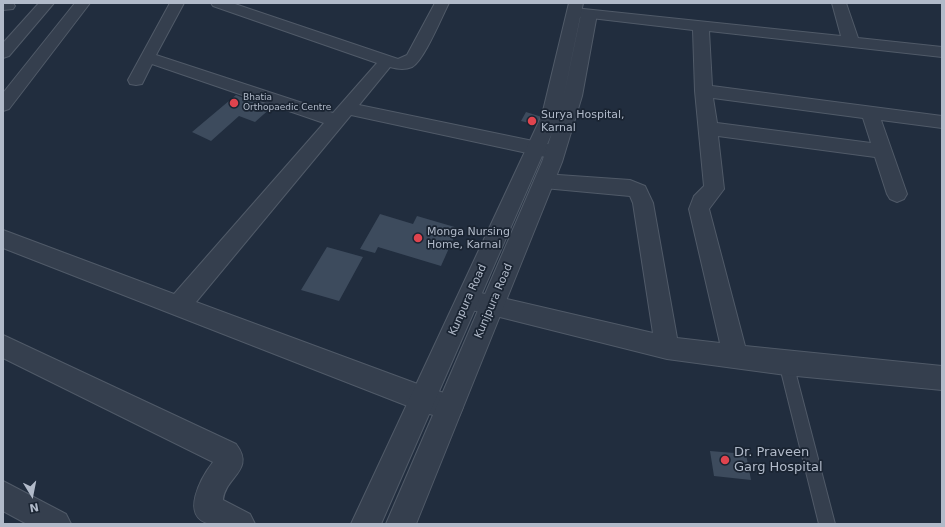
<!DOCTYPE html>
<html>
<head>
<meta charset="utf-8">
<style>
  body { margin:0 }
  #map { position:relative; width:945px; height:527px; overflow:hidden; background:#212d3e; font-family:"DejaVu Sans",sans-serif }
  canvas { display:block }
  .frame { position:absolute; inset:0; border:4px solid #b1bac9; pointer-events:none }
  .north { position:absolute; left:12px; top:475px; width:40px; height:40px; -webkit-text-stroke:3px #1a2432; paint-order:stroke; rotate:170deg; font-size:11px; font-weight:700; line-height:16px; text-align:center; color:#b1bac9 }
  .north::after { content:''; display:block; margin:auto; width:14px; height:18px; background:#b1bac9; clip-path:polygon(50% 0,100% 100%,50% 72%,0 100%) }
</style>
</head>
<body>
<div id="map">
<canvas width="945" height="527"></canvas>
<div class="frame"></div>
<div class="north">N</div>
</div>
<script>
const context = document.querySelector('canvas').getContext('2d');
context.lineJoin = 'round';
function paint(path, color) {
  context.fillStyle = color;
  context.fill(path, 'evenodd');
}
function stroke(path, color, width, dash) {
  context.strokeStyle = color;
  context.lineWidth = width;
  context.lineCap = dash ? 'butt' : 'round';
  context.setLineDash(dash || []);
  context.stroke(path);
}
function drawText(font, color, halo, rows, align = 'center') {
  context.font = font + ' "DejaVu Sans",sans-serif';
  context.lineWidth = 3.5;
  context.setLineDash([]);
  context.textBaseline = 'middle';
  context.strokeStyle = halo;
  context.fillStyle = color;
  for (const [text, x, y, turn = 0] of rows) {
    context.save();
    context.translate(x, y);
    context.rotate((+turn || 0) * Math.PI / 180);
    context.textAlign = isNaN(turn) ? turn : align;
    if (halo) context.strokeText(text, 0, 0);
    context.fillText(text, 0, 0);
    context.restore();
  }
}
paint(new Path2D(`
  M236 95 251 101 253 99 272 107 255 122 239 116 211 141 192 132Z
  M526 112 542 117 537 125 521 121Z
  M380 214 413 224 417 216 458 228 441 266 378 247 375 253 360 249Z
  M327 247 363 257 339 301 301 290Z
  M710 451 746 454 751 480 714 476Z`), '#3d4b5d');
const service = new Path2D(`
  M786 357 791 358 793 363 835 524H819L779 363 781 358Z`);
const minor = new Path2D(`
  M3 3H13L15 6 13 9 3 10Z
  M39 3H54L9 56 3 58V43Z
  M75 3H90L9 109 3 111V93Z
  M170 3H184L156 55 333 113 377 63 213 6 211 3H232L398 59 407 55 435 3H449C442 16 424 61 412 67 405 70 397 69 390 67L359 105 562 147 564 152 562 157 555 159 351 115 196 302 423 386 459 398 463 407 459 416 450 420 423 412 3 248V230L174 294 324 123 152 64 142 84 136 85 130 84 128 80Z
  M832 3H846L858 38 942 47V57L709 31 712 86 942 116V128L881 120 907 194 904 199 897 202 890 199 887 194 875 157 718 136 724 189 709 209 745 346 942 366V390L786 375 667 359 460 307 456 300 460 293 468 290 653 333 633 203 630 196 544 188 537 186 534 181 537 176 544 174 630 180 645 186 653 203 677 338 720 343 689 209 694 196 704 186 695 91 693 30 574 16 569 15 567 12 569 9 574 8 841 36ZM713 98 863 118 871 143 717 123Z
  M3 335 236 444C256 470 225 477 223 500L250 514 255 524C241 524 224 526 211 524 178 518 202 476 213 462L3 358Z
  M3 481 66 514 71 524H27L3 511Z`);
const tertiary = new Path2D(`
  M569 3H583L563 100 581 14 584 11H594L597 14 582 96 562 162 416 524H386L542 162 552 133 381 524H351L542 115Z`);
stroke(service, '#505a68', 2);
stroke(minor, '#505a68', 2);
stroke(tertiary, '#505a68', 2);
paint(service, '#353f4e');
paint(minor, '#353f4e');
paint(tertiary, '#353f4e');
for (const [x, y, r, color] of [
  [234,103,5,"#e0444e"],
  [532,121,5,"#e0444e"],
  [418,238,5,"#e0444e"],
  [725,460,5,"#e0444e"]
]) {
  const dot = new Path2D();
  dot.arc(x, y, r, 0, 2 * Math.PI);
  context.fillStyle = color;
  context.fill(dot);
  stroke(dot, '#1a2432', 1.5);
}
drawText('9px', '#b1bac9', '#1a2432', [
  ["Bhatia",243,98],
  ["Orthopaedic Centre",243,108]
], 'left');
drawText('11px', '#b1bac9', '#1a2432', [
  ["Surya Hospital,",541,115],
  ["Karnal",541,128],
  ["Monga Nursing",427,232],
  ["Home, Karnal",427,245]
], 'left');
drawText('11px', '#b1bac9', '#1a2432', [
  ["Kunpura Road",468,300,-66],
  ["Kunjpura Road",494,301,-67]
]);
drawText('13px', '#b1bac9', '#1a2432', [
  ["Dr. Praveen",734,453],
  ["Garg Hospital",734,468]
], 'left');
</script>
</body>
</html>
